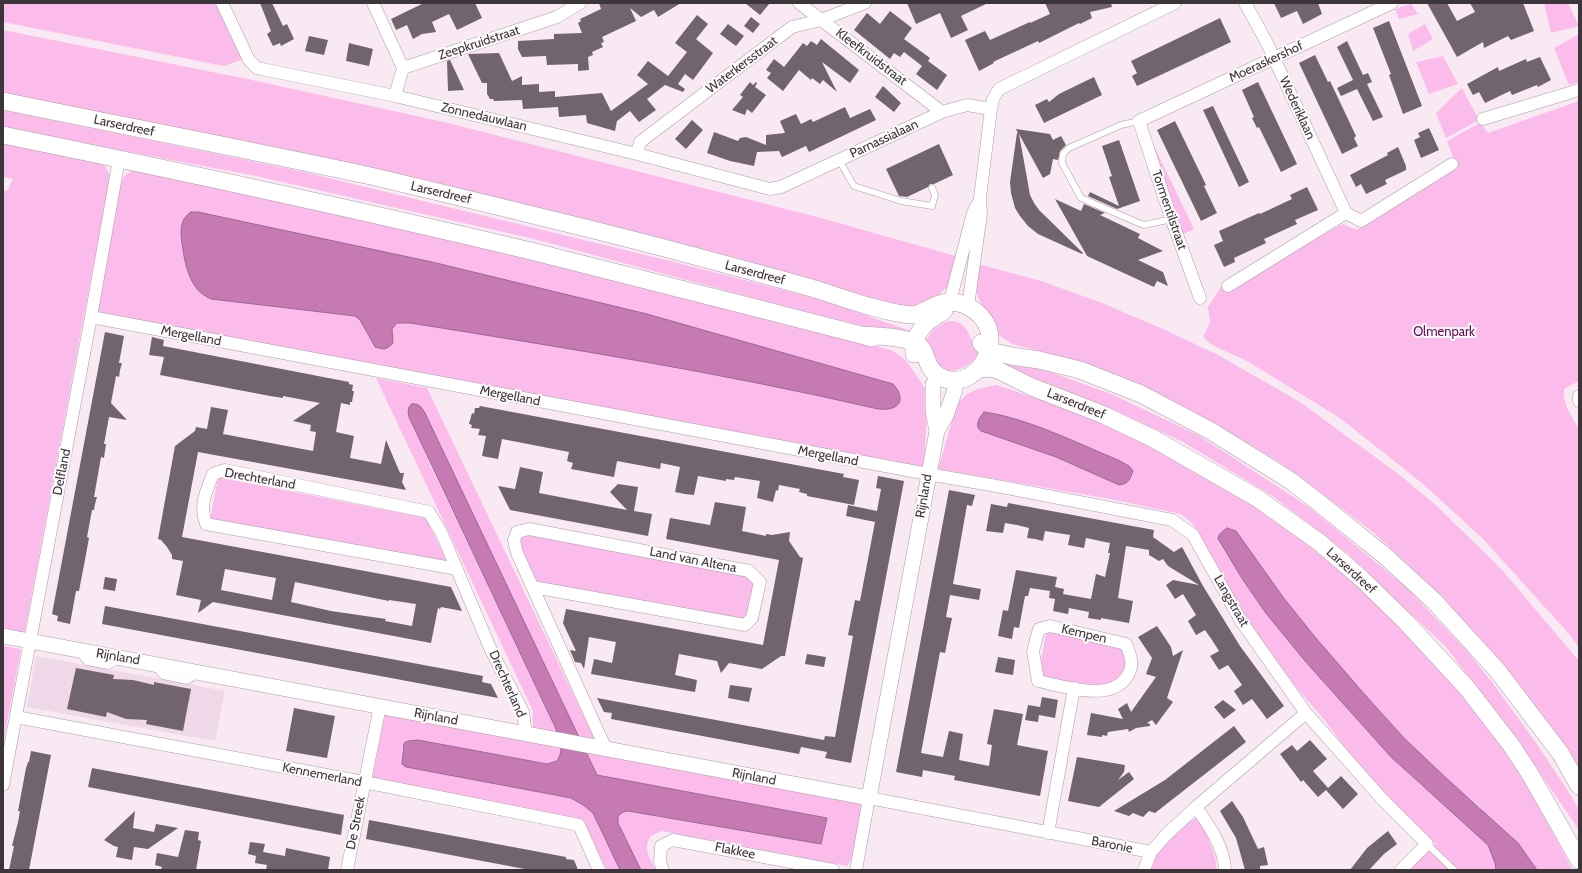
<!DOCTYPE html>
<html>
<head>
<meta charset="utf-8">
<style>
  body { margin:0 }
  #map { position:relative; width:1582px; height:873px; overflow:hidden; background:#f8e9f3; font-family:Cabin,sans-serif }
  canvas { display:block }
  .frame { position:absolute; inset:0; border:4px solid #3c363a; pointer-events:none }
</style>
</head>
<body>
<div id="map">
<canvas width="1582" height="873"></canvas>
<div class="frame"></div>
</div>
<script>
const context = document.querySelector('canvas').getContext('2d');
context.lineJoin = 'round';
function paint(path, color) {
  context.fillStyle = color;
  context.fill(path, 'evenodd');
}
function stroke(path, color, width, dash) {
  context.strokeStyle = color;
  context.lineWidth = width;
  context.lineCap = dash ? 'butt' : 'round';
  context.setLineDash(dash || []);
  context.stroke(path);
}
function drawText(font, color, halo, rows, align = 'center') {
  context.font = font + ' Cabin,sans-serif';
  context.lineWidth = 4;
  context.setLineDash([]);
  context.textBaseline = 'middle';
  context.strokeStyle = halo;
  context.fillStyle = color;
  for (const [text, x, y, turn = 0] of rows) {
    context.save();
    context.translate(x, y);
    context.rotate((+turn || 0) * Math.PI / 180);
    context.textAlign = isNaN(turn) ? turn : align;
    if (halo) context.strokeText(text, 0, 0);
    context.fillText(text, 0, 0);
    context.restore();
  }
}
paint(new Path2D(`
  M36 656 225 691 215 741 27 707Z`), '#efd9e8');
paint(new Path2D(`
  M3 3H218L244 59 224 66 3 22Z
  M1544 3H1568L1579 26 1551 33Z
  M1411 4 1418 14 1399 19 1395 9Z
  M1425 24 1433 39 1413 51 1408 34Z
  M3 30 252 80 448 123 821 218 959 257 948 286 938 296 915 309 3 94Z
  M1579 34V82L1569 85 1554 48Z
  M1443 56 1458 84 1429 94 1416 62Z
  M1462 88 1479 120 1446 138 1436 113Z
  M1579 101V381L1564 389C1562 404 1572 416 1579 429V648L1570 635 1483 539 1423 484 1340 418 1247 361 1212 345 1203 337 1210 322 1208 307 1221 287 1343 224 1356 230 1457 168 1447 141 1480 123 1488 133Z
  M3 110 304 172 670 261 823 300 913 332 910 337 806 312 534 239 256 176 3 128Z
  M1152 142 1194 229 1183 234Z
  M3 143 95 160 105 166 110 176 24 636 3 632V191H7L13 179 3 177Z
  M138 169 389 225 658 289 891 350 901 356 908 363 928 393 924 467 826 450 97 313 119 188C123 176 125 173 138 169ZM182 224 432 262 647 314 893 384 878 409C723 373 567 348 410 323H397L392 329 393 343 381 350 374 347 360 320 355 316 211 299 205 297 187 272 182 239Z
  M978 264 1041 281 1102 303 1163 329 1218 355 1300 402 1401 476 1437 506 1503 571 1579 661V773L1525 693 1443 597 1373 532 1281 463 1191 410 1133 383 1075 360 1012 344 1000 336 984 312 976 291Z
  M948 321C970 320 968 339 979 353 971 366 949 380 937 363 932 355 933 347 926 340L934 329Z
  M993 357 1050 372 1111 394 1198 435 1309 507 1407 588 1467 651 1492 682 1534 740 1572 797 1579 810V830L1531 760 1447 648 1348 554 1274 497 1183 442 1102 405 992 362Z
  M376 378 427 388 595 740 579 737 425 413 408 411 429 462 535 685 557 733 533 729V711Z
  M996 385 1067 408 1161 450 1276 519 1381 604 1442 667 1514 762 1573 870H1407L1436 844 1392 803 1356 762 1322 717 1295 686 1260 638 1240 607 1193 524 1181 514 1110 499 938 469 957 404 966 395 977 389ZM984 412 1025 423 1063 437 1118 460 1133 471C1130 479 1129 484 1119 485L1056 457 981 431 979 419ZM1236 531C1286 604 1342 674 1404 738 1417 751 1431 765 1445 778 1458 789 1472 799 1484 811L1423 787 1391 757 1305 661 1265 612 1219 543 1218 539 1219 535Z
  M218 477 426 518 449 566 210 520Z
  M510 527 629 551 755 574 747 618 743 621 537 582Z
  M1050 631 1120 648 1123 651 1126 659 1124 669 1117 679 1102 687 1038 677 1046 633Z
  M3 646 21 649 3 744Z
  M385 714 561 747 562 754 558 761 547 764 418 740 408 741 404 743 402 751 406 767 571 798 583 805 593 813 620 870H607L589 833 372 780Z
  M586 751 862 804 854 855 847 866 661 831 651 836C642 848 650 859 656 870H641L618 823V816L623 812 627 811 821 844 827 818 597 775Z
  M1200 815 1215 857 1217 870H1149C1155 844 1179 829 1200 815Z`), '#fcbceb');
const water = new Path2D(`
  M191 212H198L432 262 647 314 893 384C900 391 905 404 892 408 888 410 883 409 878 409 723 373 567 348 410 323H397L392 329 393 343C387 350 383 350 375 347L360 320 355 316 211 299C189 290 185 264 182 243 181 236 180 226 184 219 186 216 188 214 191 212Z
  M412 404C419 403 422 408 425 413L597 775 827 818 821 844 628 811 623 812 618 816V823L641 870H620L593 813 583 805 571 798 406 767 402 764 404 743 408 741 418 740 547 764 557 761C565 749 559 739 555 727L409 417C408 412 407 407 412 404Z
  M984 412C1027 418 1077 443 1118 460L1129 466 1133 471C1130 479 1129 484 1119 485L1056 457 981 431C974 426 979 418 984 412Z
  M1227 528 1236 531 1283 597 1315 637 1366 696 1404 738 1444 776 1518 843 1537 870H1496L1495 863 1488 845 1391 757 1305 661 1265 612 1243 580 1218 539 1219 535Z`);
paint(water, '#c57ab3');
stroke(water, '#9c668f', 1);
paint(new Path2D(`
  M260 3H272L283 26 287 24 294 39 281 46 280 43 273 46 267 34 271 31Z
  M424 3H475L482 18 457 30 449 14 432 22 436 32 422 34 413 39 407 25 396 30 391 19Z
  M599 3H681L658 17 654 10 641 17 630 8 636 21 602 37 604 42 601 43 603 47 592 52 593 55 588 57 589 70 578 71V64L547 65 546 56 522 57 518 49V41L554 39V34L582 33 578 23 581 21 580 19 601 9Z
  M745 3H770L760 15Z
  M907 3H988L961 16 968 30 951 38 940 13 916 24Z
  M1045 3H1111L1112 7 1090 12 1092 18 1080 24 1079 23 1039 43 1038 41 993 62 994 63 979 71 965 40 985 31 990 40 1030 22V23L1050 14Z
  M1274 3H1318L1322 14 1303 24 1297 11 1281 18Z
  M1427 3H1447L1457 21 1475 12 1470 3H1523L1534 31 1511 40 1508 36 1484 48 1483 42 1457 57Z
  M890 11 912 28 904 39 930 58 928 61 947 75 937 90 916 74 922 66 904 52 900 57 894 53 890 59 854 30 867 13 880 24Z
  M697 15 708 24 696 39 713 53 693 80 685 74 678 84 685 89 683 92 665 85 647 99 656 110 639 122 630 111 617 121 615 131 587 123 586 115 559 117 558 107 523 109 522 100 494 101 493 99H490L487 94V83H482L468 54 499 53 512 81 522 76V85L539 84V92L555 91V97L602 93 611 111 648 84 637 75 648 61 668 76 687 52 675 43Z
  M751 17 760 24 753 33 744 26Z
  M1220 18 1231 42 1137 86 1132 76 1137 73 1131 61Z
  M1389 21 1422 106 1403 114 1389 75 1391 74 1373 28Z
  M728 24 744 36 736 46 720 34Z
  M309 36 328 40 324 55 305 51Z
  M821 39 859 70 850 83 822 62 837 92 823 80 820 84 812 78 811 80 799 70 783 91 767 78 771 73 766 70 774 59 784 67 803 43 807 46 811 41 817 45Z
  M1347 41 1363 75 1368 73 1372 82 1367 84 1383 117 1373 121 1357 89 1341 96 1337 88 1353 80 1337 47Z
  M349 43 373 49 369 66 346 61Z
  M1315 55 1328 82 1330 81 1356 136 1354 138 1358 146 1342 154 1299 63Z
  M1540 57 1551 80 1538 87 1537 85 1512 95 1510 91 1485 103 1479 92 1473 95 1467 84 1498 67 1499 71 1526 59 1527 62Z
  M450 60 464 90 448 91 447 61Z
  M1094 77 1102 95 1044 123 1035 105 1047 99 1049 102 1059 94Z
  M750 82 753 85 756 82 757 83 755 87 766 95 752 113 747 109 745 115 732 110 743 97 740 95Z
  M1258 82 1297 164 1281 172 1259 127 1257 128 1252 118 1254 117 1242 90Z
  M883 86 901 103 894 112 875 97Z
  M1213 106 1249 182 1239 187 1203 110Z
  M845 107 850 118 870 109 876 120 809 152 806 146 782 157 779 151 757 152 754 166 730 161 707 153 714 132 738 141 740 138 746 137 766 145V135L785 133 780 121 796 114 801 124 811 119 813 122Z
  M692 120 703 130 686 149 675 139Z
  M1175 121 1206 185 1204 186 1217 213 1201 221 1157 130Z
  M1429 128 1439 150 1421 158 1414 140 1420 137 1418 133Z
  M1016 129 1050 134 1053 140 1061 136 1066 145 1060 151 1058 160 1053 159 1050 174 1043 178 1019 134 1030 195 1034 203 1039 210 1083 253 1082 254 1038 234 1028 226 1020 216 1015 208 1011 193 1010 182 1017 133H1018Z
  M1119 140 1140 201 1117 209 1088 196 1090 192 1119 206 1109 177 1112 176 1102 146Z
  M939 144 953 175 934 184H930L928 187 907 197 899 196 886 169Z
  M1398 147 1406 166V170L1385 180 1387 184 1366 194 1361 184 1356 187 1350 175 1388 155 1387 153Z
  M1307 187 1318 210 1295 220 1297 224 1264 239 1266 243 1234 258 1235 262 1224 267 1214 245 1223 241 1219 231 1259 213 1260 214 1292 199 1290 195Z
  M1055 199 1081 211 1084 204 1105 213 1100 215 1140 234 1138 238 1163 251 1138 260 1163 272 1168 286 1157 281 1154 287 1087 256Z
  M105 332 124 336 119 363H122L120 370 119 377 116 376 111 403 127 420 109 417 104 444H106L104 458 101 457 94 497H97L95 504 94 510H92L87 537 89 538 84 565 79 591H76L70 624 57 621 58 616 52 614Z
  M152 337 164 340 163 346 349 382V384L353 385 352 391H354L352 402H350V405L341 403 336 432 354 436 350 458 381 464 386 440 400 473H404L402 482 406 490 198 452 182 537 451 587 462 611 441 607 440 609 438 608 431 643 213 602 198 613 201 600 176 595 183 561 172 559V555L167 547 161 540 158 539 175 446 195 431 196 427 207 429 211 407 228 410 223 434 313 451 316 432 310 431 311 425 293 421 320 403 283 396V398L270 396 160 375 164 357 149 355ZM225 569 276 578 272 600 221 590ZM295 582 389 601V600L416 604 412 626 385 621 386 619 331 611 291 602Z
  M480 406 844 474 843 477 859 480 854 505 807 496V494L799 492 800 489 779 485 778 491 776 490 773 502 757 498 760 481 735 477 734 480 726 479V481L698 476 694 495 685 494 675 492 680 467 661 463 660 469 617 461 614 477 571 469 573 463 567 461 569 452 502 439 498 459 482 456 486 436 478 435 480 429 471 428 472 425 469 424 472 413 474 414 475 408H479Z
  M520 467 543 472 539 493 627 510 610 492 618 484 638 487 634 511 652 514 648 536 510 510 498 486 515 489Z
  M878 476 904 481 851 763 825 758 827 752 801 747 799 754 611 719 612 713 604 712 597 698 824 740 825 736 835 737 853 636 848 635 855 600 860 601 875 522 846 516 848 505 877 511 881 489 876 488Z
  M949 490 975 495 972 506 967 505 953 584 981 589 979 600 950 595 946 617 952 618 945 653 940 652 921 753 943 757 949 731 963 734 959 760 989 766 992 745 987 744 994 709 1023 714 1017 745 1048 751 1040 796 954 780 955 776 923 770 922 777 896 772Z
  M715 502 746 507 742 531 766 536V534L772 535 790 532 789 541 800 557 803 558 785 656H781L762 669 729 663 721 673 717 661 679 654 675 675 697 680 695 692 591 674 594 659 612 663 616 642 589 637 584 669 581 663 575 662 570 650 576 651 563 623 566 609 763 645 779 560 666 539 670 518 710 525Z
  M1008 503 1154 530 1153 537 1174 552 1182 547 1203 586 1240 646 1284 706 1267 719 1252 699 1243 705 1234 691 1242 685 1228 665 1219 670 1210 656 1219 651 1212 640 1205 630 1196 635 1188 621 1196 615 1183 594 1175 599 1166 585 1173 580 1199 585 1168 566 1163 559 1159 561 1149 555V550L1126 546 1118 598 1133 601 1129 623 1101 618V620L1088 618 1089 612 1069 608 1068 614 1053 611 1055 599 1049 598 1050 591 1030 588 1028 596H1025L1019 628 1014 627 1012 639 998 636 1003 610 1008 611 1016 570 1057 577 1055 587 1064 589 1063 594 1091 599 1096 574 1105 577 1110 553H1108L1110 543 1086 538 1084 548 1068 545 1070 535 1045 531 1043 541 1035 539 1027 538 1029 528 1017 525 1005 523 1003 533 986 531 991 504 1007 507Z
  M105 577 117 579 115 591 103 589Z
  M105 606 483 676 482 682 491 684 498 698 102 624Z
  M1157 626 1171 647 1173 656 1183 650 1167 698 1173 702 1156 725 1152 720 1147 723 1150 724V726L1136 728 1129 732 1128 729 1108 732 1107 736 1102 735V737L1087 735 1091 713 1123 719 1118 709 1127 703 1131 712 1156 677 1146 674 1152 658 1138 637Z
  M807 654 826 657 824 667 805 664Z
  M998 657 1015 660 1013 675 995 672Z
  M76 668 114 675 113 679 133 680 154 685V682L191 689 183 731 146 724 147 720 126 719 107 712 106 717 67 709Z
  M730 685 752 688 749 702 728 698Z
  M1042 697 1058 700 1055 718 1039 715 1038 722 1025 720 1028 705 1040 707Z
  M1223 700 1236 710 1224 719 1214 707Z
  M294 708 335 716 327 758 286 751Z
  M1234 726 1246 742 1155 813 1149 811 1143 817 1133 813 1129 816 1114 811 1165 780Z
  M1310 740 1327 759 1313 771 1321 780 1328 788 1341 776 1358 794 1343 809 1326 790 1318 797 1303 780 1301 782 1280 754 1292 745 1297 751Z
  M31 751 51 755 29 870H9L14 846H12L18 822 20 811H18L26 768 28 762H29Z
  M1077 757 1125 765 1124 772 1118 780 1129 772 1134 779 1099 807 1068 801Z
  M92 768 344 815 341 835 88 787Z
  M1232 801 1243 817 1258 849 1264 847 1268 865 1260 866V870H1245L1236 838 1220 811Z
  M135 811 133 828 154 832 156 824 178 828 148 849 134 847 132 860 116 857 118 847 114 846 104 840Z
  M369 820 566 857V859L574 860 578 870H530L366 839Z
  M185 830 199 832 198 840 201 841 196 870H161L162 867 155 865 157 853 178 857Z
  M1388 831 1397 844 1384 854 1369 870H1350L1367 848Z
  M250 842 265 844 263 852 285 856 286 848 330 857 328 870H266L267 865 255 863 256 856 248 854Z`), '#71646d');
const service = new Path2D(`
  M1139 121 1121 125 1069 148 1063 154 1062 163 1081 198 1134 221 1144 225 1172 219
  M839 160 854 186 901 201 932 206 935 195 932 188
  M80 654 87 662 108 666 119 660
  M156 668 163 676 187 681 197 675
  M1427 844 1454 870`);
const minor = new Path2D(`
  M222 3 249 60 257 68 395 96 637 154 770 189 781 187 942 112 967 105 991 109
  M373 3 403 68
  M799 3 942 112
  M1245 3 1267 43 1346 213
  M395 96 403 68 557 17 580 3
  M1483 119 1579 90
  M637 154 640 142 792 27 821 20 865 3
  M1228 286 1346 213 1361 221 1452 164
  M1200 298 1170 215 1139 121 1392 3
  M949 302 951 297 973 213 977 205
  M970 307 969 299 981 214 980 198 991 109 993 99 999 89 1175 3
  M91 317 928 474 1002 487 1172 520 1193 535 1241 621 1306 713 1382 799 1427 844 1401 870
  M1579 396V401
  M457 569 206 524C199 505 206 492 213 474L225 470 429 512 442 534 490 648 523 712 526 734
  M533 587 745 625 752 618 760 582 749 571 529 529 517 532 514 540 517 553 605 747
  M1050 626 1126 644C1131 656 1135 666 1126 678 1109 702 1062 686 1038 681L1033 651 1039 629Z
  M16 717 364 782 579 825 599 870
  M3 785 91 317 119 159
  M1196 807C1209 826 1224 846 1225 870
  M1048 833 1074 688
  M347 870 380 706
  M663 870 660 862 661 846 673 840 833 870
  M856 870 869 798 1151 852 1166 835 1196 807 1306 713
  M1144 870 1151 852`);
const tertiary = new Path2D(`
  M933 385V411L937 431
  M3 636 869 798 937 431 946 415 955 390`);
const secondary = new Path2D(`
  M3 101C124 126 245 149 366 175 427 189 488 204 549 219 636 240 722 263 808 287 829 293 850 301 872 307 882 310 904 315 913 315 920 314 924 311 930 308 941 302 953 300 965 305 976 310 986 319 989 331 996 358 967 393 939 376 923 367 929 349 915 343 902 336 876 336 861 335
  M3 135C179 171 355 209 531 251 641 278 751 307 861 335L872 338
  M981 343 985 347 994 352 1011 356 1039 360 1080 370 1141 394 1211 431 1291 481 1318 502 1385 556 1434 601 1497 670 1561 754 1579 786
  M914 354C913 339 921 326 933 318 936 315 941 314 944 311
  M979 369 987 368 998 370 1032 387 1104 415 1154 439 1257 498 1319 542 1362 579 1406 622 1467 688 1511 745 1530 774 1579 860`);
stroke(service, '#ab9da7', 7);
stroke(minor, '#ab9da7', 13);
stroke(tertiary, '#ab9da7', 16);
stroke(secondary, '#ab9da7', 18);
stroke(service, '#fff', 6);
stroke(minor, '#fff', 12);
stroke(tertiary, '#fff', 15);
stroke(secondary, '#fff', 17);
drawText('13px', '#3c363a', '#fdfafc', [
  ["Zeepkruidstraat",479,43,-18],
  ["Kleefkruidstraat",871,57,37],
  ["Moeraskershof",1266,62,-25],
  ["Waterkersstraat",742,65,-37],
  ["Wederiklaan",1297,108,65],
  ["Zonnedauwlaan",484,117,13],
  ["Larserdreef",124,126,12],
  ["Parnassialaan",884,139,-25],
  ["Larserdreef",441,193,13],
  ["Tormentilstraat",1169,210,71],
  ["Larserdreef",755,273,15],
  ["Mergelland",191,336,11],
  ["Mergelland",510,396,11],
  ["Larserdreef",1076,404,22],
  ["Mergelland",828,456,11],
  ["Delfland",62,472,-79],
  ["Drechterland",260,479,10],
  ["Rijnland",924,496,-80],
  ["Land van Altena",693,560,11],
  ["Larserdreef",1351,571,42],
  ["Langstraat",1231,601,60],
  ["Kempen",1084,634,13],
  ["Rijnland",118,657,10],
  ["Drechterland",507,684,66],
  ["Rijnland",436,717,11],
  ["Kennemerland",322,775,11],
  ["Rijnland",754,777,11],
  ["De Streek",356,823,-79],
  ["Baronie",1112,845,11],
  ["Flakkee",735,851,11]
]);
drawText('13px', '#670858', '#fdfafc', [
  ["Olmenpark",1444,332]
]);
</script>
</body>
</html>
